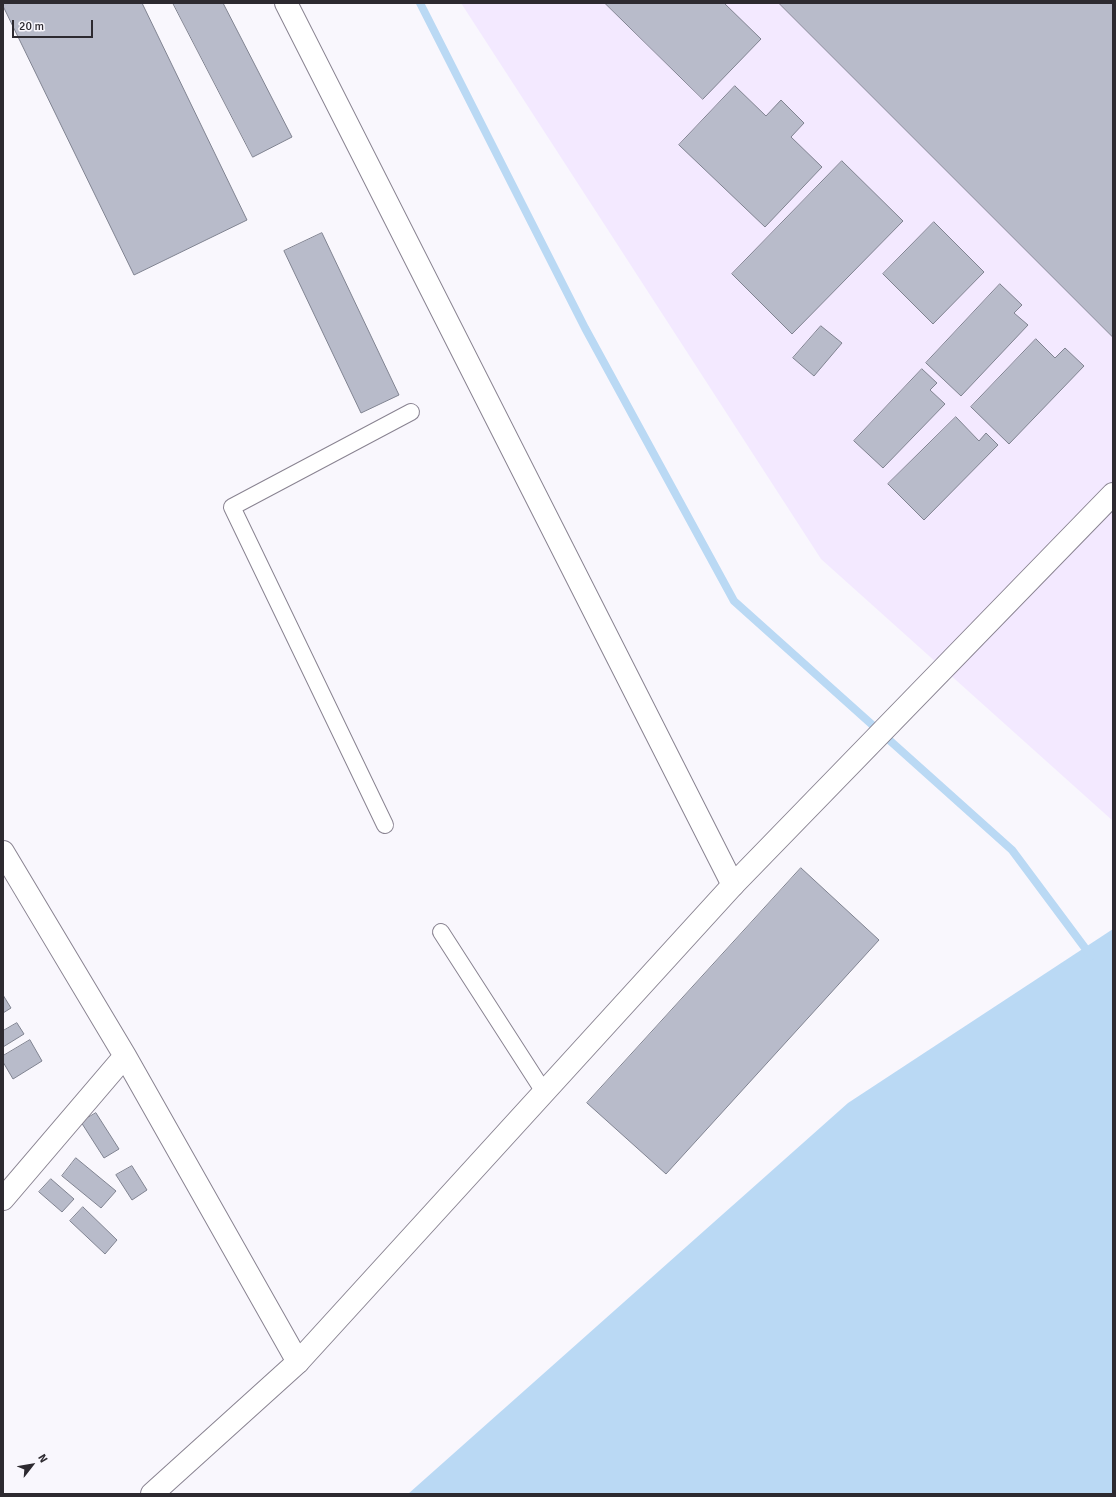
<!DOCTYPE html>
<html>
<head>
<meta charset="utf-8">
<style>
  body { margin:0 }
  #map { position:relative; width:1116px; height:1497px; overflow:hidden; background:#f9f7fd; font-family:Signika,sans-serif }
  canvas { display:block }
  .frame { position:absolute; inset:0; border:4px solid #2d2a30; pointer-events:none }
  .north { position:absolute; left:12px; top:1445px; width:40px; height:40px; -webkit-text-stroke:3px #f9f7fd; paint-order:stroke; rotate:59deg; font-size:11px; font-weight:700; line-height:16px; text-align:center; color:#2d2a30 }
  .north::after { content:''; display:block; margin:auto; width:14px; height:18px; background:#2d2a30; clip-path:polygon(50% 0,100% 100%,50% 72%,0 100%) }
  .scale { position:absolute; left:12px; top:20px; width:81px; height:18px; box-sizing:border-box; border:2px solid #2d2a30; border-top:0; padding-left:5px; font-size:12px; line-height:14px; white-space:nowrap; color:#2d2a30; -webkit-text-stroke:3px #f9f7fd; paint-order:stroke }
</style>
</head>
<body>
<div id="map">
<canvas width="1116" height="1497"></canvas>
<div class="frame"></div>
<div class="north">N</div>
<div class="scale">20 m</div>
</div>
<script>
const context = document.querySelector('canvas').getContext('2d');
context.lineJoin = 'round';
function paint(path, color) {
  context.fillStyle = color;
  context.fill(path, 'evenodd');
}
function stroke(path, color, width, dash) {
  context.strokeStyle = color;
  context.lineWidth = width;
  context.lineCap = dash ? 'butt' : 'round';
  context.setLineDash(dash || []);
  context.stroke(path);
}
paint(new Path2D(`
  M461 3H1113V821L821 559Z`), '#f3e9ff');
paint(new Path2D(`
  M1113 929V1494H408L848 1103Z`), '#bad9f4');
stroke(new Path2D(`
  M420 3 585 328 734 601 1012 850 1091 956`), '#bad9f4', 8);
const building = new Path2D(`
  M3 3H142L247 220 134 275 3 6Z
  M173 3H223L292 137 253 157Z
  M605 3H724L761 39 703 99Z
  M779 3H1113V337Z
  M735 86 766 116 781 100 804 123 791 137 822 167 765 227 679 145Z
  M842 161 903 221 792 334 732 274Z
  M934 222 984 272 933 324 883 274Z
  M322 233 399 395 361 413 284 251Z
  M1000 284 1022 305 1014 313 1028 325 961 396 926 363Z
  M821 326 842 343 814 376 793 358Z
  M1036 339 1055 358 1065 348 1084 366 1009 444 971 407Z
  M922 369 937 383 930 390 945 404 883 468 854 441Z
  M956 417 979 441 986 433 998 445 924 520 888 484Z
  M801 868 879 940 666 1174 587 1103Z
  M3 995 11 1008 3 1013Z
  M17 1023 24 1034 3 1047V1031Z
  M30 1040 42 1061 13 1079 3 1062V1056Z
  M96 1113 119 1149 104 1158 81 1122Z
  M76 1158 116 1191 101 1208 62 1176Z
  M132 1166 147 1190 132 1200 116 1175Z
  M51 1179 74 1199 62 1212 39 1192Z
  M83 1207 117 1240 105 1254 70 1221Z`);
paint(building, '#b8bbca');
stroke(building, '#808391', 1);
const service = new Path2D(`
  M385 825 232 507 411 412
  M441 932 544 1092`);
const minor = new Path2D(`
  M286 3 733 885
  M3 852 125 1056 298 1362
  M3 1199 125 1056`);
const tertiary = new Path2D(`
  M152 1494 298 1362 733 885 1113 494`);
stroke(service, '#898391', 18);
stroke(minor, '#898391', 24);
stroke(tertiary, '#898391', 24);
stroke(service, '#fff', 16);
stroke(minor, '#fff', 22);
stroke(tertiary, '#fff', 22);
</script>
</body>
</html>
